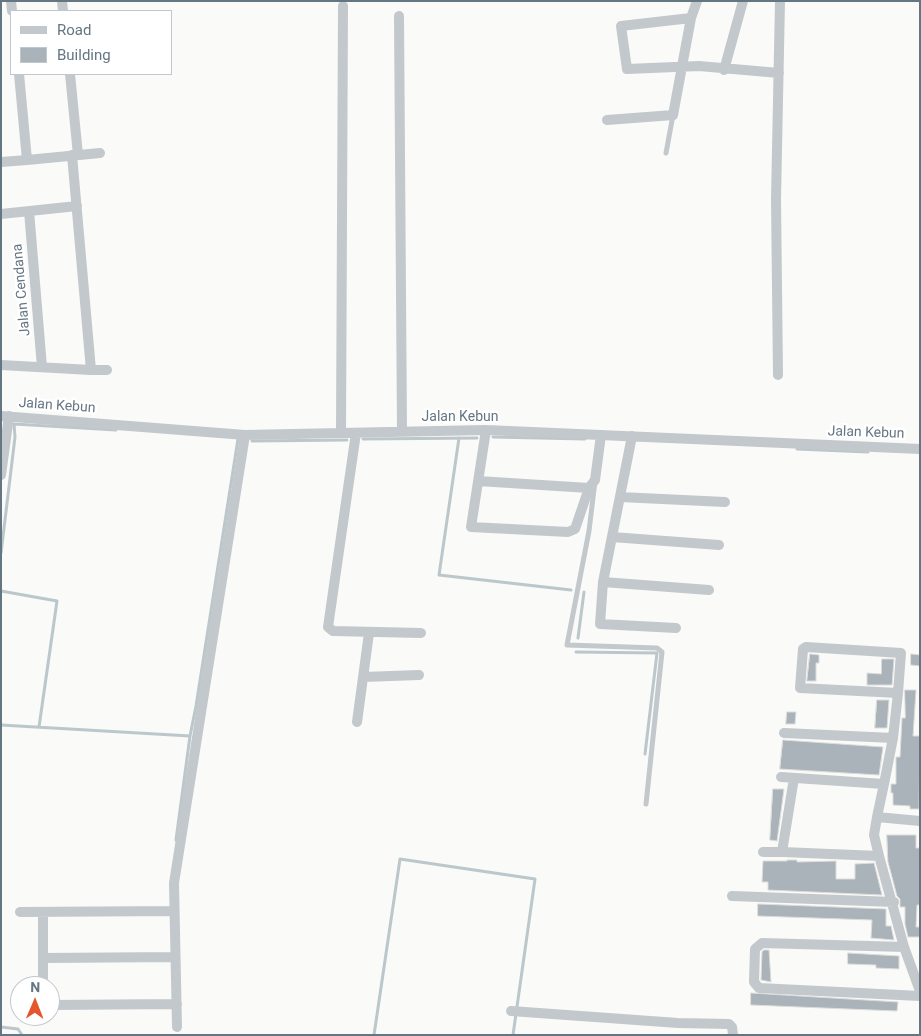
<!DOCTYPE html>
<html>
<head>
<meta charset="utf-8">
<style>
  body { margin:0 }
  #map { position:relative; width:921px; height:1036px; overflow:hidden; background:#fafaf8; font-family:Roboto,sans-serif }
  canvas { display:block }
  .frame { position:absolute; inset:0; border:2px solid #657683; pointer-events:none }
  .legend { position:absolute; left:10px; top:10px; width:162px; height:65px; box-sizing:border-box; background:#fff; border:1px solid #c1c8cd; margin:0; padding:6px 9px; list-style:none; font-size:15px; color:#657683 }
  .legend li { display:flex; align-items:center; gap:10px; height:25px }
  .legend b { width:25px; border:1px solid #c1c8cd }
  .north { position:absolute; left:10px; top:976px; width:50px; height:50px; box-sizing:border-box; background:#fff; border:1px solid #c1c8cd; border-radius:50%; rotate:1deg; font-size:14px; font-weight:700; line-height:20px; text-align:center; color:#657683 }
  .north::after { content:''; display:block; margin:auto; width:18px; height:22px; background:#e4572e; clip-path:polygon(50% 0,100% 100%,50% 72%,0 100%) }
</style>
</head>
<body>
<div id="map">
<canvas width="921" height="1036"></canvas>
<div class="frame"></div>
<ul class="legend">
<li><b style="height:6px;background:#c3c8cc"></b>Road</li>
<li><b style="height:14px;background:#aab3b9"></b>Building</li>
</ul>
<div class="north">N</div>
</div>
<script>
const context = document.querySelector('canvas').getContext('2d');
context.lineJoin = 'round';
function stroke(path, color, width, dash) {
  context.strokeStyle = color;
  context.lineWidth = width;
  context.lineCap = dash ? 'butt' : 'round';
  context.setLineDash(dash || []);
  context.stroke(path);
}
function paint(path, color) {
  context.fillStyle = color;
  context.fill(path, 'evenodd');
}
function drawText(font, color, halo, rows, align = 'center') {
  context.font = font + ' Roboto,sans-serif';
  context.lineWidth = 5;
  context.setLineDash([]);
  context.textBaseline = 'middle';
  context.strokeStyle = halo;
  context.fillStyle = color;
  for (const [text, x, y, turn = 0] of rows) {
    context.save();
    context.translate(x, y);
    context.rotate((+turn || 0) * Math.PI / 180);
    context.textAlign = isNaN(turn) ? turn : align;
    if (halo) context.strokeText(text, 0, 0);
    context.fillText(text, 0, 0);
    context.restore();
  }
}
stroke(new Path2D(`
  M493 437 585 439
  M459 438 439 575 571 590
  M363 439 477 438
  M252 441 347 440
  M797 449 868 452
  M1 553 15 437 14 424 116 430
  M1 591 57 601 39 727
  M578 638 584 592
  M576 652 657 653 645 754
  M1 725 190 736 176 840
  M190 736 196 706 238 439
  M1 1027 18 1029 22 1035
  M374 1035 400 859 535 879 513 1035`), '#bbc7cb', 3);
const building = new Path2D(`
  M810 654 819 655V663H816V681H807Z
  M911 654 920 655V666L911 665Z
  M882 659H894L892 685H867V673L881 674Z
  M905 690H916L913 736H920L919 809H910V806L893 805V793H891V784H896V757H900L902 718H905Z
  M877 700H889L887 728H875Z
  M787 712H796L795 724H786Z
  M783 740 883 747 879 775 780 769Z
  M773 789H784L777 841 770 840Z
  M887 835H916V848H920V905H917L916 927H920V937H908L905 924V907H900V899L897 896 888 862Z
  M787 860H797V862L836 861V879H855V864L874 863 882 895 768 890V882H762L763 861H787Z
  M758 904 886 909V926H891L894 940 871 938 872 920 758 916Z
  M764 950H769L771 982 761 980 762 952Z
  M848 953 899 956V969L876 968V965L848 964Z
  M751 993 898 1002 897 1011 751 1005Z`);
paint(building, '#aab3b9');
stroke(building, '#dcdcda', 1);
stroke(new Path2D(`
  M666 153 673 115
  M595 481 589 531 567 645 657 648 662 652 646 804`), '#c3c8cc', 5);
stroke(new Path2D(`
  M11 1 12 11
  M62 1 63 11
  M399 16 402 431
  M691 18 621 26 627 69 699 66 779 73
  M724 70 743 1
  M19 74 27 160 100 153
  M70 74 78 155
  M607 120 673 115 691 18 697 1
  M1 162 27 160
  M29 211 42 367
  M1 214 77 206
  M1 365 91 370 72 155
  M91 370H107
  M778 375 776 199 780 1
  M1 416 245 435 486 430 920 449
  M486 430 471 527 568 532 575 529 589 488 595 480 601 435
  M341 432 343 6
  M356 433 328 627 333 631 421 633
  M632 436 603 582 600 624 676 628
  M1 475 9 416
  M478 481 589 488
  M620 497 725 502
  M612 537 719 545
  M603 582 709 590
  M806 647 901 653 898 693 800 688 803 649Z
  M363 677 419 675
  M357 722 369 633
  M784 733 893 738 898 693
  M781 777 884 784 893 738
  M877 817 884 784
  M763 852H782L794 778
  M782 852 879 856 874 835 877 817 920 821
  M879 856 904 947 920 991
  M732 896 894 902
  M20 912 174 911
  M43 913V986
  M904 947 762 943 755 949 754 982 759 988 920 996
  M44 958 175 957
  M19 1004H20
  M50 1005 177 1004
  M511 1011 678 1023 729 1024 732 1027 733 1035
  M177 1027 174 883 245 435`), '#c3c8cc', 10);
drawText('14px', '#657683', '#fff', [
  ["Jalan Cendana",22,290,-95],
  ["Jalan Kebun",57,406,4],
  ["Jalan Kebun",460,417],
  ["Jalan Kebun",866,433,2]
]);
</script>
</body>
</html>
